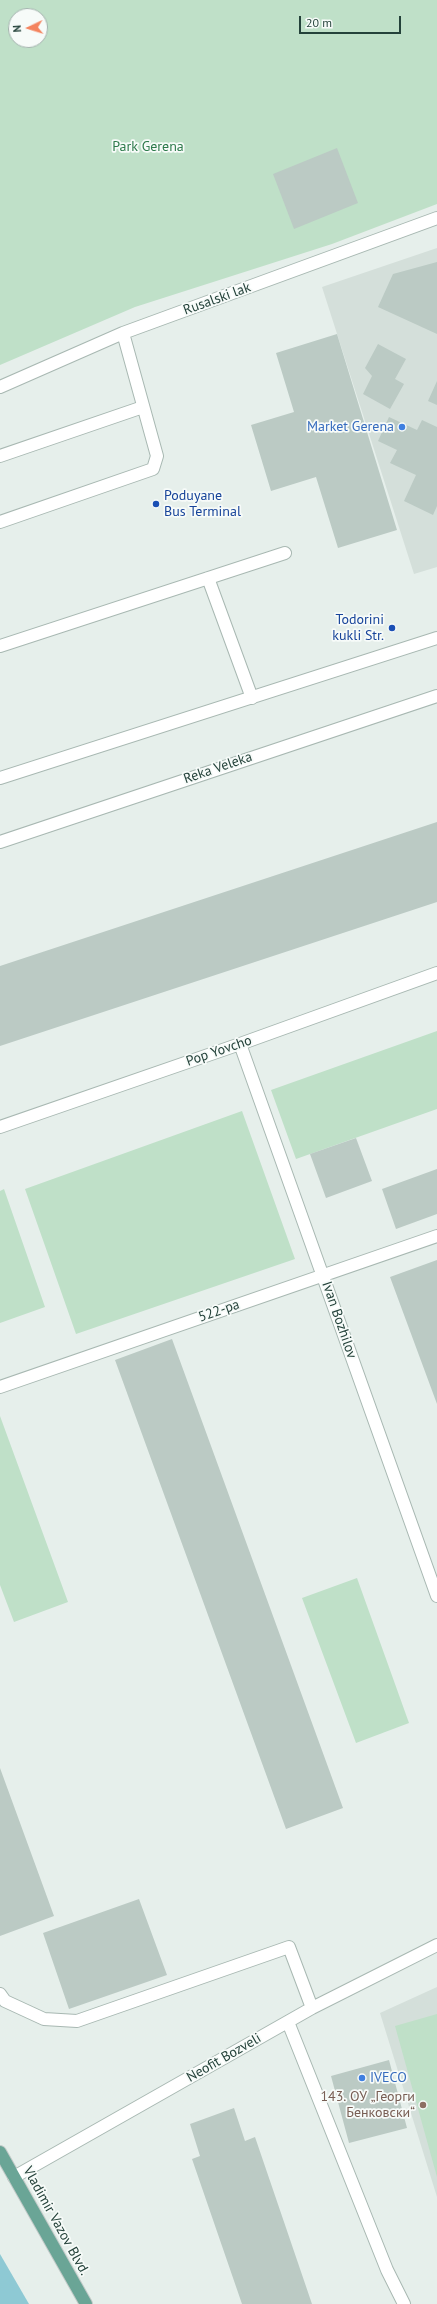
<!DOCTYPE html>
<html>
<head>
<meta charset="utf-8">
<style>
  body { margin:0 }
  #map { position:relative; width:437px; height:2304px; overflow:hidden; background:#e6efeb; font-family:"PT Sans",sans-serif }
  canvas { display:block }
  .north { position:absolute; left:8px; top:8px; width:40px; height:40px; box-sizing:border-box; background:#f7fbf9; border:1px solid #a3b1ad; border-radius:50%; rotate:266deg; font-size:11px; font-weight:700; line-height:16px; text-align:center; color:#24423a }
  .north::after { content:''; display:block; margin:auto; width:14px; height:18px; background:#f4845f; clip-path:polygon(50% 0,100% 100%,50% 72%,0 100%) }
  .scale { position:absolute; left:299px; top:16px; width:102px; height:18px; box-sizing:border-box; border:2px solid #24423a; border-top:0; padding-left:5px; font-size:12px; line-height:14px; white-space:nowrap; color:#24423a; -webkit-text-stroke:3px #f7fbf9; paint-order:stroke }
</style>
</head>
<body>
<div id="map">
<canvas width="437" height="2304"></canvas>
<div class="north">N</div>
<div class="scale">20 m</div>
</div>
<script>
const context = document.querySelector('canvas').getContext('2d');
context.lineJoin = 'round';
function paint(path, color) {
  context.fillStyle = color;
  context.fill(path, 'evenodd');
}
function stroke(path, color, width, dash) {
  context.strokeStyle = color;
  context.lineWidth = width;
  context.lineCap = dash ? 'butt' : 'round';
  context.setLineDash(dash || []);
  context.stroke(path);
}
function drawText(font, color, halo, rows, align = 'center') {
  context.font = font + ' "PT Sans",sans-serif';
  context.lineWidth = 3.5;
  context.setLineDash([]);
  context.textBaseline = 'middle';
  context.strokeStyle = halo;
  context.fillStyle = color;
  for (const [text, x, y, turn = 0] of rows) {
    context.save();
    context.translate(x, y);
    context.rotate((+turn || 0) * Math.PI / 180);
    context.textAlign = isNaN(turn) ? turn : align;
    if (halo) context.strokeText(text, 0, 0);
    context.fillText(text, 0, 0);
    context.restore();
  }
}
paint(new Path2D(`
  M437 248V567L414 574 322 287Z
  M437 1987V2197L380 2013Z`), '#d4dfda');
paint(new Path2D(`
  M0 0H437V204L332 244 135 307 0 365ZM16 16H40V40H16Z
  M437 1031V1109L296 1159 271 1090Z
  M242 1111 295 1259 76 1334 25 1189Z
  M4 1189 45 1307 0 1323V1191Z
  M0 1416 68 1602 14 1622 0 1585Z
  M357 1578 409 1723 356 1743 302 1598Z
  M437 2014V2177L395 2026Z`), '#bfe0c8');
paint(new Path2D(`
  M0 2254 29 2304H0Z`), '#8ec9d4');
paint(new Path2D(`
  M337 148 358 203 294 229 273 174Z
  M437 262V334L378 307 393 274Z
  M337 334 397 530 338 548 316 477 271 491 251 425 294 412 276 353Z
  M378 344 406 359 395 379 404 384 390 409 363 394 372 376 365 368Z
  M437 381V405L428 401Z
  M389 417 417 430 422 420 437 427V506L433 515 404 501 416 475 390 463 397 450 378 441Z
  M437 822V902L0 1046V966Z
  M356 1138 372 1181 326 1198 310 1154Z
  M437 1169V1214L396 1229 382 1189Z
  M437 1260V1404L390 1277Z
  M172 1339 343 1808 286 1829 115 1360Z
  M0 1768 54 1916 0 1936Z
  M139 1899 167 1975 69 2009 43 1933Z
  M389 2060 407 2128 349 2143 331 2076Z
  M234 2108 245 2141 255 2137 312 2304H242L192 2159 200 2156 190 2124Z`), '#bbcac4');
const minor = new Path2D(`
  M0 387 123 333 437 218
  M0 456 143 407
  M0 522 153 469 157 456 123 333
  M208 578 252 698
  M0 646 285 553
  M0 778 437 638
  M0 842 437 696
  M240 1044 437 1596
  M0 1127 240 1044 437 973
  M0 1387 437 1236
  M0 1994 5 2001 44 2019 77 2021 289 1947 312 2008
  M288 2022 387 2270 404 2304
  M14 2177 312 2008 437 1945`);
const major = new Path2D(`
  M0 2152 86 2304`);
stroke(minor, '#a8b8b2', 14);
stroke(major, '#c2cac8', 14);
stroke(minor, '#fff', 12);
stroke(major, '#6aa596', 12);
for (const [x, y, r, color] of [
  [402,427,4,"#3f7fe0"],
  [156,504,4,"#1a4fb4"],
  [392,628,4,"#1a4fb4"],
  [362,2078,4,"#3f7fe0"],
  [423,2105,4,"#8d6e63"]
]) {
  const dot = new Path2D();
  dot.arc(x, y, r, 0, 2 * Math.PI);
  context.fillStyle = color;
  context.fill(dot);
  stroke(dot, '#f7fbf9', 1.5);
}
drawText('14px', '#2d7a4b', '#f7fbf9', [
  ["Park Gerena",148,147]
]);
drawText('14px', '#24423a', '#f7fbf9', [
  ["Rusalski lak",217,299,-20],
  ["Reka Veleka",218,768,-19],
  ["Pop Yovcho",219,1051,-19],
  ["522-ра",219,1311,-19],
  ["Ivan Bozhilov",339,1320,71],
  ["Neofit Bozveli",224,2058,-30],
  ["Vladimir Vazov Blvd.",56,2221,61]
]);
drawText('14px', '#366cbe', '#f7fbf9', [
  ["Market Gerena",394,427],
  ["IVECO",370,2078,"left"]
], 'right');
drawText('14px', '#164399', '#f7fbf9', [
  ["Poduyane",164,496],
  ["Bus Terminal",164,512],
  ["Todorini",384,620,"right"],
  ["kukli Str.",384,636,"right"]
], 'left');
drawText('14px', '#785e54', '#f7fbf9', [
  ["143. ОУ „Георги",415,2097],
  ["Бенковски“",415,2113]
], 'right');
</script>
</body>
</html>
